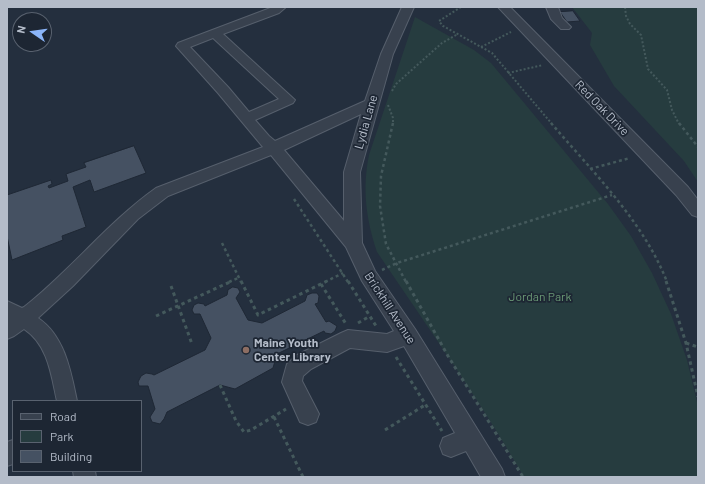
<!DOCTYPE html>
<html>
<head>
<meta charset="utf-8">
<style>
  body { margin:0 }
  #map { position:relative; width:705px; height:484px; overflow:hidden; background:#242f3e; font-family:Barlow,sans-serif }
  canvas { display:block }
  .frame { position:absolute; inset:0; border:8px solid #b4bcc9; pointer-events:none }
  .legend { position:absolute; left:12px; top:400px; width:130px; height:72px; box-sizing:border-box; background:#1d2633; border:1px solid #59626f; margin:0; padding:5px 7px; list-style:none; font-size:12px; color:#b4bcc9 }
  .legend li { display:flex; align-items:center; gap:8px; height:20px }
  .legend b { width:20px; border:1px solid #59626f }
  .north { position:absolute; left:12px; top:12px; width:40px; height:40px; box-sizing:border-box; background:#1d2633; border:1px solid #59626f; border-radius:50%; rotate:283deg; font-size:11px; font-weight:700; line-height:16px; text-align:center; color:#b4bcc9 }
  .north::after { content:''; display:block; margin:auto; width:14px; height:18px; background:#8ab4f8; clip-path:polygon(50% 0,100% 100%,50% 72%,0 100%) }
</style>
</head>
<body>
<div id="map">
<canvas width="705" height="484"></canvas>
<div class="frame"></div>
<ul class="legend">
<li><b style="height:5px;background:#38414e"></b>Road</li>
<li><b style="height:11px;background:#263c3f"></b>Park</li>
<li><b style="height:11px;background:#455162"></b>Building</li>
</ul>
<div class="north">N</div>
</div>
<script>
const context = document.querySelector('canvas').getContext('2d');
context.lineJoin = 'round';
function paint(path, color) {
  context.fillStyle = color;
  context.fill(path, 'evenodd');
}
function stroke(path, color, width, dash) {
  context.strokeStyle = color;
  context.lineWidth = width;
  context.lineCap = dash ? 'butt' : 'round';
  context.setLineDash(dash || []);
  context.stroke(path);
}
function drawText(font, color, halo, rows, align = 'center') {
  context.font = font + ' Barlow,sans-serif';
  context.lineWidth = 3.5;
  context.setLineDash([]);
  context.textBaseline = 'middle';
  context.strokeStyle = halo;
  context.fillStyle = color;
  for (const [text, x, y, turn = 0] of rows) {
    context.save();
    context.translate(x, y);
    context.rotate((+turn || 0) * Math.PI / 180);
    context.textAlign = isNaN(turn) ? turn : align;
    if (halo) context.strokeText(text, 0, 0);
    context.fillText(text, 0, 0);
    context.restore();
  }
}
paint(new Path2D(`
  M572 7H698V182L684 161 614 86 590 45 592 33Z
  M415 17 474 50 491 63 608 204 631 236 652 273 671 314 687 360 698 406V477H524C479 399 427 326 377 252 366 219 362 189 369 155Z`), '#263c3f');
const building = new Path2D(`
  M573 11 580 21 567 22 560 12Z
  M134 146 146 173 94 192 90 180 73 187 86 227 62 236 63 240 12 260 7 236V195L51 180 52 184 48 186 49 188 68 181 66 174 86 167 84 163Z
  M233 287 238 288 240 292 236 298 248 320 262 323 305 301 307 295 312 293H317L319 296 318 303 315 304 326 322 329 321 337 326 335 331 331 334 325 333 324 331 277 354 273 368 235 389 220 385 167 412 164 419 160 424 152 422 150 417 155 409 148 386H139L138 382 141 376 146 373 152 374 154 375 205 350 211 338 200 314H194L192 310 194 305 198 303 204 304 205 306 227 295 228 290Z`);
paint(building, '#455162');
stroke(building, '#1f2835', 1);
const minor = new Path2D(`
  M273 7H286L279 13 223 34 295 100 293 103 255 120 269 136 275 141 365 101 381 54 402 7H414L393 54 360 172 362 243 375 271 415 329 502 469 505 477H481L466 451 451 457 443 454 440 446 443 438 455 433 404 346 387 352 350 348 311 369 303 376 302 381 319 414 316 422 308 425 300 422 282 382 287 364 297 355 341 333 348 330 387 334 394 331 362 281 346 247 271 155 168 196 138 219 73 286 38 318C65 336 71 372 77 401H57C51 374 48 345 24 329L14 336 7 339V301L22 308 24 307C71 270 108 222 156 188L263 147 218 93 176 46 178 43ZM213 38 279 99 249 112 228 87 190 47ZM361 114 344 172V221L284 150Z
  M498 7H510L688 187 698 200V217L692 215 676 195Z
  M546 7H558L562 18 571 27 569 29H561L551 19Z
  M13 440V464L7 466V442Z
  M73 471H95L96 477H74Z`);
stroke(minor, '#565f6c', 2);
stroke(new Path2D(`
  M461 7 439 21 443 26 492 53 552 124
  M625 7 626 16 630 24 641 35 648 69 667 90 672 110 679 124
  M481 47 511 32
  M508 73 543 65
  M392 91 396 84 442 43 458 34
  M388 105 393 118V124`), '#44595c', 2, [2, 2]);
stroke(new Path2D(`
  M393 123 381 176 380 206 386 244 406 282
  M551 123C592 171 644 222 667 282
  M679 123 698 147
  M590 169 630 158
  M294 199 348 282
  M222 243 241 282
  M382 270 397 263 612 195
  M229 282 240 277
  M325 282 343 273`), '#44595c', 2.5, [3, 3]);
stroke(new Path2D(`
  M241 281 258 315 327 281
  M348 281 376 326
  M406 281 448 356 523 477
  M666 281 686 343 698 397
  M321 284 346 324
  M171 286 192 344
  M156 316 232 281
  M358 323 370 316
  M686 343 698 347
  M396 357 442 431
  M220 385 236 421 244 432 251 430 286 409
  M274 417 303 477
  M385 430 425 405`), '#44595c', 3, [3.5, 3.5]);
paint(minor, '#38414e');
for (const [x, y, r, color] of [
  [246,350,4,"#8d6e63"]
]) {
  const dot = new Path2D();
  dot.arc(x, y, r, 0, 2 * Math.PI);
  context.fillStyle = color;
  context.fill(dot);
  stroke(dot, '#1d2633', 1.5);
}
drawText('12px', '#b4bcc9', '#1d2633', [
  ["Red Oak Drive",602,108,46],
  ["Lydia Lane",366,122,-74],
  ["Brickhill Avenue",390,308,57]
]);
drawText('12px', '#6b9a76', '#1d2633', [
  ["Jordan Park",540,297]
]);
drawText('bold 12px', '#b4bcc9', '#1d2633', [
  ["Maine Youth",254,343],
  ["Center Library",254,357]
], 'left');
</script>
</body>
</html>
